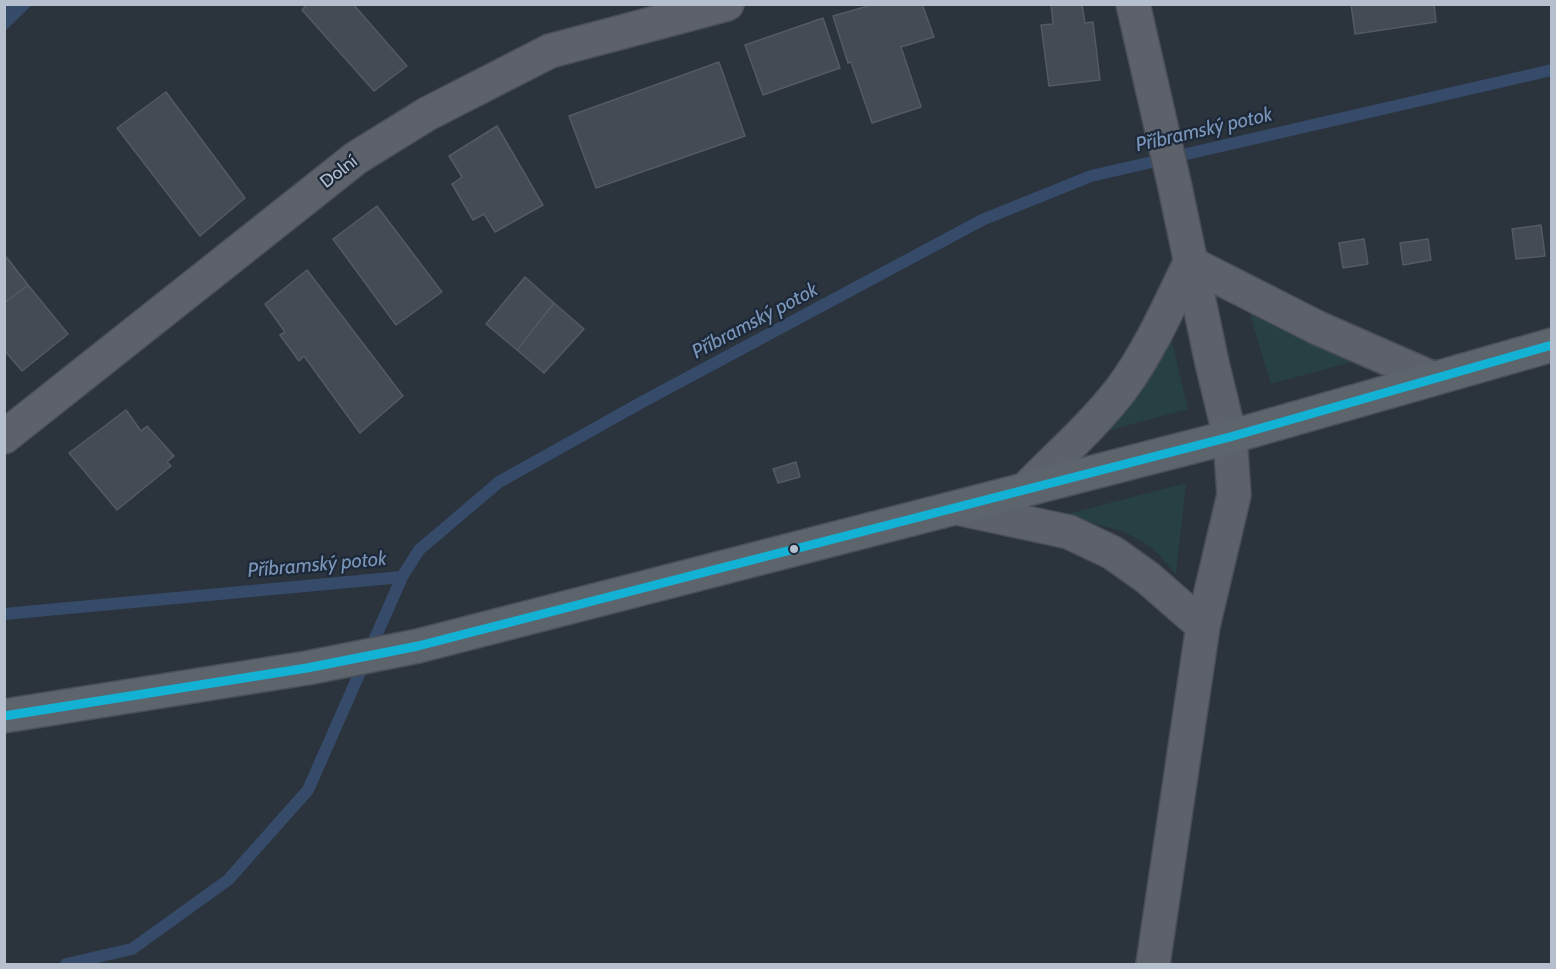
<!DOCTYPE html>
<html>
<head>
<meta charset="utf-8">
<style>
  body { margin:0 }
  #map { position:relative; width:1556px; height:969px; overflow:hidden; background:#2b333c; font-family:Cabin,sans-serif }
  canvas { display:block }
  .frame { position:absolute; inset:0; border:6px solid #b5bfcd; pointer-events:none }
</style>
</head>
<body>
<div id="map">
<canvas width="1556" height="969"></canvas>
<div class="frame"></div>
</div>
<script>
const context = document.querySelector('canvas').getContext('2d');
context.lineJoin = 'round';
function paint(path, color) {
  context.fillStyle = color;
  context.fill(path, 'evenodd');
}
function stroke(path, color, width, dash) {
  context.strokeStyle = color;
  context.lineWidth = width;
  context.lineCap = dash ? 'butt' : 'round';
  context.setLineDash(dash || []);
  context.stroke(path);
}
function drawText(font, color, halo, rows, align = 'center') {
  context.font = font + ' Cabin,sans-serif';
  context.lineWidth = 4.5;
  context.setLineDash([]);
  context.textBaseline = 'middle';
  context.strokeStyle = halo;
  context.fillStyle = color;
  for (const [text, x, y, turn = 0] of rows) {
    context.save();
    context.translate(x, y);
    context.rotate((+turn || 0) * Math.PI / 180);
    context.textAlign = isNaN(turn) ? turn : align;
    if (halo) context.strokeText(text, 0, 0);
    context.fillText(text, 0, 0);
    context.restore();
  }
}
paint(new Path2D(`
  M1249 311 1295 335 1355 361 1271 384Z
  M1171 338 1188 409 1100 433Z
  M1186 483 1176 574 1152 548 1125 532 1064 515Z`), '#274044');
paint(new Path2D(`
  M5 4H32V5L5 31Z`), '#354b69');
stroke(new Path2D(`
  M4 614 402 577 419 550 499 482 644 401 982 220 1091 176 1552 70
  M66 964 132 949 228 880 308 790 402 577`), '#354b69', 12);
const building = new Path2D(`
  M307 4H353L407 66 374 91 302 10Z
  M875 4H922L934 37 901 47 921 107 872 123 851 62 848 63 833 16Z
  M1051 4H1082L1085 23 1093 22 1100 80 1049 86 1041 25 1053 24Z
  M1351 4H1434L1436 22 1355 34Z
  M823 18 840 68 763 95 745 45Z
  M719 62 745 136 596 188 569 116Z
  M166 92 245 198 200 236 117 128Z
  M497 126 543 205 495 232 484 214 473 220 452 184 462 177 449 156Z
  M377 206 442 292 396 325 333 239Z
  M1541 225 1545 256 1516 259 1512 229Z
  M1364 239 1368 264 1343 268 1339 243Z
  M1428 239 1431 260 1403 265 1400 243Z
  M4 254 28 285 4 303Z
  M307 270 403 396 360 433 304 356 299 361 280 335 285 332 265 304Z
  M525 277 554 303 517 350 486 324Z
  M28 285 68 334 22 371 4 350V303Z
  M554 303 584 329 544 373 517 350Z
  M126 410 141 431 147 426 174 456 167 462 171 466 117 510 69 453Z
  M796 462 800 477 778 483 773 469Z`);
paint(building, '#444b53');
stroke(building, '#535a63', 1.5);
const minor = new Path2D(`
  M1133 4 1175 187 1212 363 1230 437 1234 495 1203 626 1153 964
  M1190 263 1318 328 1432 378
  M4 437 356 158 427 114 550 51 727 4
  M1026 489C1058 456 1094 425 1122 388 1150 350 1169 306 1190 263
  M957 508 1069 532 1113 553 1148 578 1203 626`);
const major = new Path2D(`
  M4 716 307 668 418 646 1230 437 1552 345`);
stroke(minor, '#4a4f56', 36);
stroke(major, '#494f59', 36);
stroke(minor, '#5c616a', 33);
stroke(major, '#5e646c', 33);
stroke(new Path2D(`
  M4 716 307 668 418 646 1230 437 1552 345`), '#13b2d5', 9);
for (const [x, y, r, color] of [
  [794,549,5,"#b5bfcd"]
]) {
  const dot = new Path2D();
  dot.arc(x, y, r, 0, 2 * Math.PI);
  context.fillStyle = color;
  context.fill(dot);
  stroke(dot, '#1d2939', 2);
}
drawText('18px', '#b5bfcd', '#1d2939', [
  ["Dolní",339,172,-38]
]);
drawText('italic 20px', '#7a95b8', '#1d2939', [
  ["Příbramský potok",1204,130,-13],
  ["Příbramský potok",755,321,-28],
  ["Příbramský potok",317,565,-5]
]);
</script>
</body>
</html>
